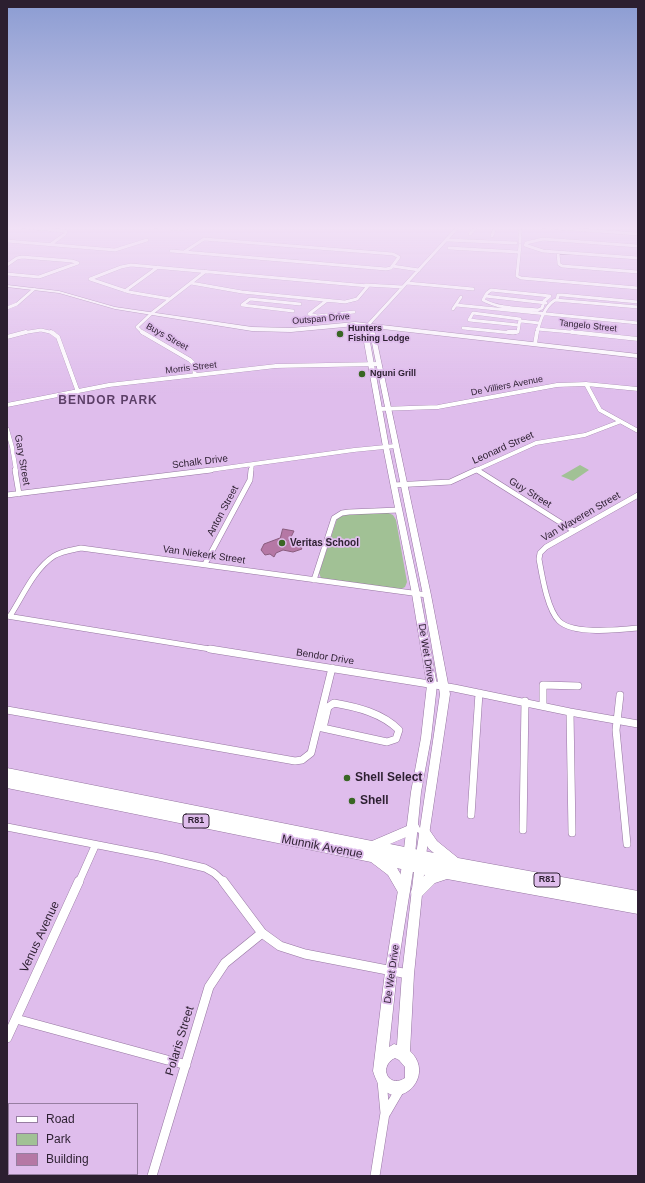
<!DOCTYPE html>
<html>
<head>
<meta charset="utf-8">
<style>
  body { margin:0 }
  #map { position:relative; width:645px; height:1183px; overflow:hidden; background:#dfbdec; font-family:Arial,sans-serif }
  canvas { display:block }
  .frame { position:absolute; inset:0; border:8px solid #2c1f30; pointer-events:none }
  .legend { position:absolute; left:8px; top:1103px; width:130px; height:72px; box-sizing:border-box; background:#dfbdec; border:1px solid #977ea1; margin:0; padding:5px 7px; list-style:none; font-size:12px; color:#2c1f30 }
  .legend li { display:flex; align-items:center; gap:8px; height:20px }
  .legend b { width:20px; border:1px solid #977ea1 }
</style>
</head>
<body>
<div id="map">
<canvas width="645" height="1183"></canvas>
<div class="frame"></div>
<ul class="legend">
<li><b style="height:5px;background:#fff"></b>Road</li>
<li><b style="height:11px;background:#a1c195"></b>Park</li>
<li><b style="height:11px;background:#b578a5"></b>Building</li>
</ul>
</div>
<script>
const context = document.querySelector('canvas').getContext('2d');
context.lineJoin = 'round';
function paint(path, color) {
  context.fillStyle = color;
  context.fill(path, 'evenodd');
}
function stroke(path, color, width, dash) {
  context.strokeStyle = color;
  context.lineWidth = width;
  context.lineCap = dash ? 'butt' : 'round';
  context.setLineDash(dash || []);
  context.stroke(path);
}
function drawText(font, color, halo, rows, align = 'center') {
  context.font = font + ' Arial,sans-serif';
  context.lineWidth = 3.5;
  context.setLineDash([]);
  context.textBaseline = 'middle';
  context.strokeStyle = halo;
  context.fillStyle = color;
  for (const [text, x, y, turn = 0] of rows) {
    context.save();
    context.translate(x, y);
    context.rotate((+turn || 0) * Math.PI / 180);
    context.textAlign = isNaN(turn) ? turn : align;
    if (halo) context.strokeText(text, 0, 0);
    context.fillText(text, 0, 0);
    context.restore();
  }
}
paint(new Path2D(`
  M580 465 589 470 573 481 561 476Z
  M386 512 393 515 396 520 407 582 405 587 401 589 321 578 319 573 337 519 343 515Z`), '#a1c195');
const building = new Path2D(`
  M283 529 294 531 289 541 298 543 302 549 293 552 283 550 276 553 274 557 270 554 265 555 261 550 264 544 280 538Z`);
paint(building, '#b578a5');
stroke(building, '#895c7d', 1);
const streetFar4 = new Path2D(`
  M23 227 66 231 65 234 51 244
  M155 227 179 229 195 227
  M520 227V242
  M543 227 638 234
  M470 234 476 227
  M492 236 495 227
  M204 239 393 254 399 257 391 268 386 269 184 252Z
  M447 240 516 243
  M7 241 115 250 147 240
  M526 243 543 239 638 246
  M520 245 517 276 521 278 638 288
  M525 245 543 251 638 258
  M449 248 518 252
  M171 251 184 252
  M558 253 559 264 562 266 638 272
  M7 265 17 258 22 257 72 261 78 263 39 277 7 274
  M392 266 419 270
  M407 283 473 289
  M366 285 403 287
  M491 290 550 296 544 301 542 308 538 310C519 308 500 309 483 300L487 293Z
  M125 291 158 267
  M485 296 546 303
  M170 299 129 292 90 279 121 267 131 265 368 286 357 299 345 302 242 292 191 283
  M557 300 558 295H562L638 302
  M326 301 309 314 317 316 354 312
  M456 305 638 323
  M7 308 17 304 34 289
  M453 309 461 297
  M293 311 242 305 250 299 300 304
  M521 321 539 323
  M367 326 458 227
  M463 328 513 333 518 332 520 319 473 313 469 320 518 325
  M537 329 582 333
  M22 333 41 330 54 333
  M143 333 137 327 152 313 206 271
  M537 333C540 321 544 307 555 300L638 307`);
const streetFar3 = new Path2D(`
  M51 332 58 337 78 392
  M142 332 190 360 193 363 195 375
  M508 332H516
  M572 332 638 339
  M7 337 26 332
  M535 344 537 332
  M586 384 600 410 638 431
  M7 405 109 385 276 366 378 364
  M380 409 438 407 557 385 586 384 638 389
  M7 429 12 447 16 471
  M477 470 479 471
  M203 471 354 450 395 446
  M251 471 252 465
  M474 471 536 443 585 435 619 422`);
const streetFar2 = new Path2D(`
  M15 470 19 494
  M477 470 574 531
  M394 485 450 482 476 470
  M7 495 211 470
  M638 495 546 547 540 553 539 559C542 575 547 609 559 621 573 635 619 630 638 628
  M205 564 250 480 251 470
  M314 580 334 518 342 513 349 512 399 510
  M7 616 216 650
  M10 616C23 596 34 569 54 556 62 551 72 550 81 548L427 595`);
const streetFar1 = new Path2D(`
  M210 649 454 688 570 712 638 724
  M620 695 616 730 627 844
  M543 706V685L578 686
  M7 710 295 761 302 760 311 753 332 668
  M570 712 572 833
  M318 727 387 742 396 739 399 730C382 713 357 707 334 703L328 707 323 728
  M471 815 479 693
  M7 827 159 857 205 868 214 873 224 882
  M523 830 525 701
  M79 882 95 846`);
const street = new Path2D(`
  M223 881 262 933 280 946 305 954 408 974
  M16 1019 167 1060
  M7 1038 79 881
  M176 1062 186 1065
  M386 1113 400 1089
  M152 1176 209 987 225 963 262 933
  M375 1176 385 1113 382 1081`);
const secondary = new Path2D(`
  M7 285 59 291 115 307 252 327 291 328 355 322 638 354V358L374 328 431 595 450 694 426 855 414 974 410 1051C440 1079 388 1123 373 1071L385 972 402 865 411 792 421 738 427 685 412 594 383 447 362 331 364 327 355 326 291 332 252 331 115 309 59 293 7 287ZM369 328 423 595 440 694 416 855 402 974 397 1045 394 1044 389 1047 397 972 414 865 421 792 431 738 437 685 420 594 389 447 368 331ZM395 1058 399 1060 405 1067V1078C388 1089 378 1066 395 1058Z`);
const primary = new Path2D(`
  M7 768 372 841 414 823 418 824 420 828 424 827 428 828 437 841 458 858 638 891V914L447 879 435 883 422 896 417 898 412 896 411 892 412 888 425 875 397 868 410 890 409 894 404 896 399 894 388 875 371 862 7 788V778L61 789 7 778ZM418 832 429 849 434 853 390 844Z`);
stroke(streetFar4, '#9676a1', 3.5);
stroke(streetFar3, '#9676a1', 4.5);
stroke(streetFar2, '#9676a1', 6);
stroke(streetFar1, '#9676a1', 8);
stroke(street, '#9676a1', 10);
stroke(secondary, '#9676a1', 1);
stroke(primary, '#9676a1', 1);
stroke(streetFar4, '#fff', 3);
stroke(streetFar3, '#fff', 4);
stroke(streetFar2, '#fff', 5);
stroke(streetFar1, '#fff', 7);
stroke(street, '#fff', 9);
paint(secondary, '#fff');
paint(primary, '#fff');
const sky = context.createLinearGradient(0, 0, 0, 393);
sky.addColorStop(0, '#8b9cd2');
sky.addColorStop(0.58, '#f1e1f6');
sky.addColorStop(1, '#f1e1f600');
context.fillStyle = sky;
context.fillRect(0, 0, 645, 393);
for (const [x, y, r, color] of [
  [340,334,4,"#396624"],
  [362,374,4,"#396624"],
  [282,543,4,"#396624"],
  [347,778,4,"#396624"],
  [352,801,4,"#396624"]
]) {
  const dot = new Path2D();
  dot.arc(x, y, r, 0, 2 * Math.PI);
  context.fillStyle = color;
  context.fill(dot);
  stroke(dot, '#dfbdec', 1.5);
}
drawText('9px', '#2c1f30', '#dfbdec', [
  ["Outspan Drive",321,319,-5],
  ["Tangelo Street",588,326,6],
  ["Buys Street",167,337,29],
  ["Morris Street",191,368,-7],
  ["De Villiers Avenue",507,386,-11]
]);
drawText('bold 9px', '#2c1f30', '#dfbdec', [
  ["Hunters",348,329],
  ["Fishing Lodge",348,339],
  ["Nguni Grill",370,374]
], 'left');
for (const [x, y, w] of [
  [196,821,26],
  [547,880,26]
]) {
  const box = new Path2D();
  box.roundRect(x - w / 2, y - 7, w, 14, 3);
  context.fillStyle = '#dfbdec';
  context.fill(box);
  stroke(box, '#2c1f30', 1);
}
drawText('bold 9px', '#2c1f30', null, [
  ["R81",196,821],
  ["R81",547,880]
]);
drawText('10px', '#2c1f30', '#dfbdec', [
  ["Leonard Street",503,448,-24],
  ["Gary Street",22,460,80],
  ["Schalk Drive",200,462,-7],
  ["Guy Street",530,493,32],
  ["Anton Street",223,511,-62],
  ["Van Waveren Street",581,517,-30],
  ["Van Niekerk Street",204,555,8],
  ["De Wet Drive",426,653,81],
  ["Bendor Drive",325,657,9],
  ["De Wet Drive",392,974,-82]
]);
drawText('bold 10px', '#2c1f30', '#dfbdec', [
  ["Veritas School",290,543]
], 'left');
context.letterSpacing = '1px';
drawText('bold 12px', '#5c3f67', '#dfbdec', [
  ["BENDOR PARK",108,401]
]);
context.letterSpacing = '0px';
drawText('bold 12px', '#2c1f30', '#dfbdec', [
  ["Shell Select",355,778],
  ["Shell",360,801]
], 'left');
drawText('12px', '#2c1f30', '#dfbdec', [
  ["Munnik Avenue",322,847,11],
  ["Venus Avenue",40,937,-65],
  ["Polaris Street",180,1041,-73]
]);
</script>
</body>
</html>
